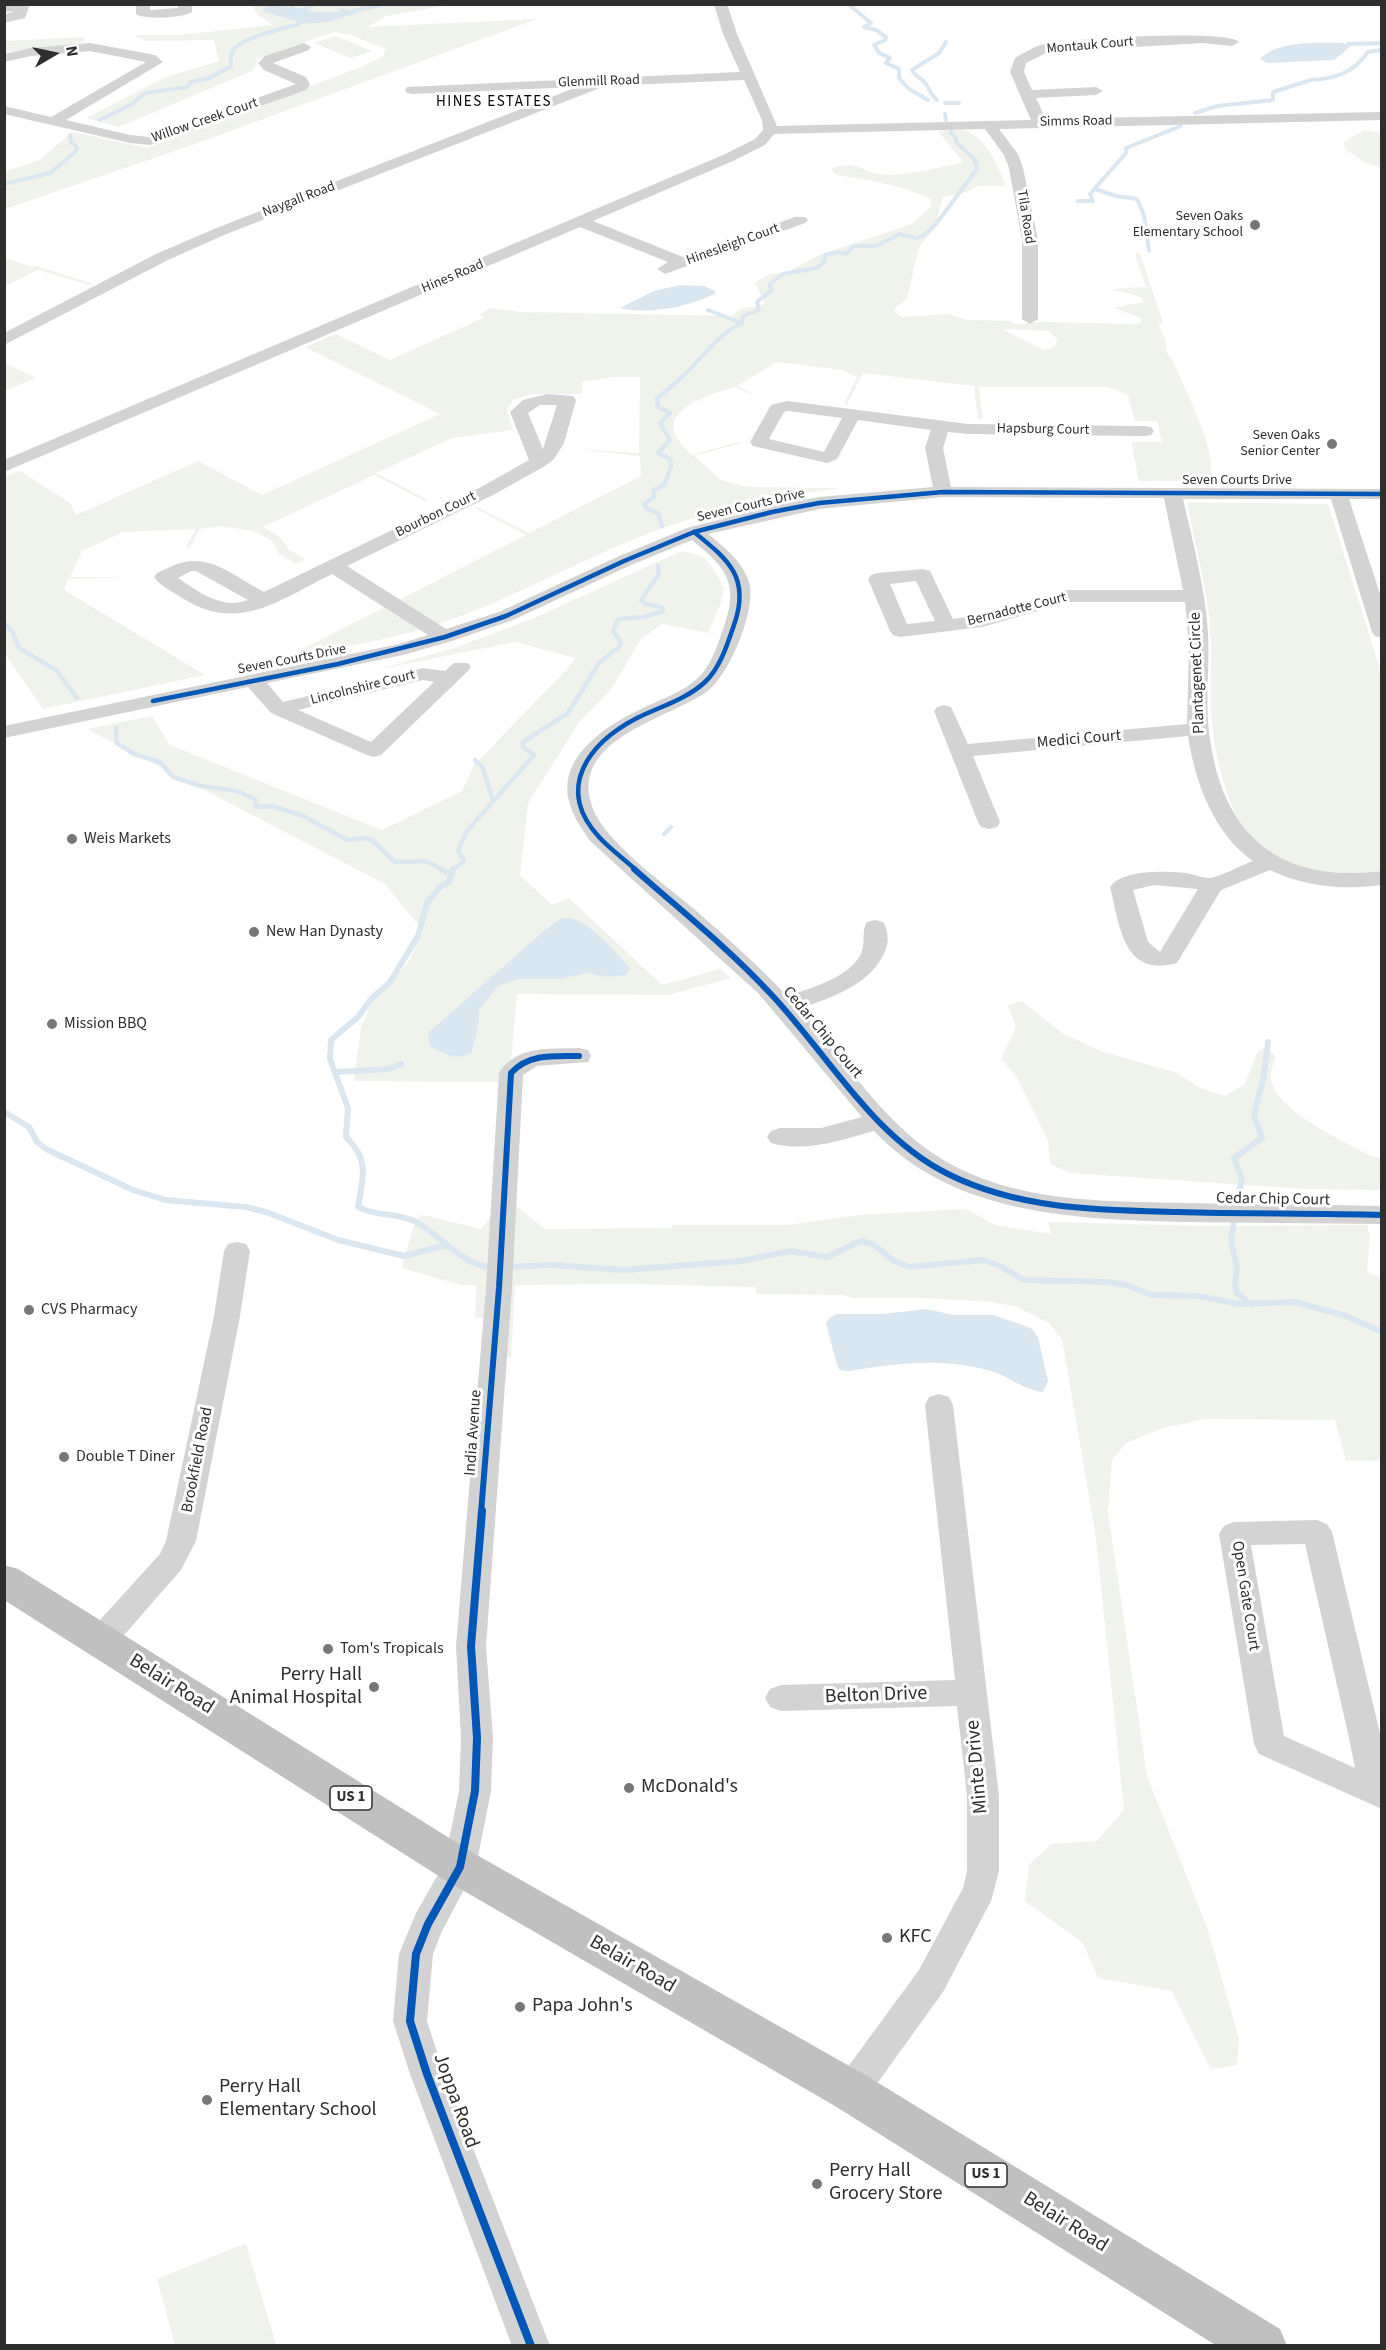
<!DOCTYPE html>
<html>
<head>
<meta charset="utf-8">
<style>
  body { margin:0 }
  #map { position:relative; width:1386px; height:2350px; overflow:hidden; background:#fff; font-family:"Source Sans 3",sans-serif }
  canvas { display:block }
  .frame { position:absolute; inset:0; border:6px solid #2e2e2e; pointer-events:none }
  .north { position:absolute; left:24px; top:24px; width:60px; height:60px; -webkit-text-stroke:4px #fff; paint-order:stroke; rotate:81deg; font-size:16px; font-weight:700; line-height:24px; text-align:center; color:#2e2e2e }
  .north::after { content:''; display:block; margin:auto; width:21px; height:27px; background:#2e2e2e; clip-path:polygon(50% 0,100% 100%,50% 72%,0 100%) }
</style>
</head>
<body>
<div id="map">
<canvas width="1386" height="2350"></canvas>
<div class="frame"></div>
<div class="north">N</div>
</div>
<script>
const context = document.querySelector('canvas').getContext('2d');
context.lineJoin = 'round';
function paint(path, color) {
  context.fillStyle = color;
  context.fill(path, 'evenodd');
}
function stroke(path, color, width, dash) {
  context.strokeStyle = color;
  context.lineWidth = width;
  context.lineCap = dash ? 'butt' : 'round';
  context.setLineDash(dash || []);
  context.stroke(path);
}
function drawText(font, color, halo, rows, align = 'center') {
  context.font = font + ' "Source Sans 3",sans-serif';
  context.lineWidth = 6;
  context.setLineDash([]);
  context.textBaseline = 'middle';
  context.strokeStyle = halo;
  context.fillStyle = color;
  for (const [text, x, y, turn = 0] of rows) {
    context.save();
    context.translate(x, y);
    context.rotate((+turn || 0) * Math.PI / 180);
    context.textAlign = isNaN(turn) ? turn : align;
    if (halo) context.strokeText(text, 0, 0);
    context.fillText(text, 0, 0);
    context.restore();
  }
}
paint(new Path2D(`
  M252 4 450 5 386 16 368 27 537 19 192 145 5 209 4 172 40 160 72 132 147 148 361 67 383 56 386 49 351 35 334 32 258 59 252 71 119 127 86 118 166 77 219 61 214 40 146 41 133 35H180L273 25 257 14Z
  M336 36 372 51 350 58 314 43Z
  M84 37 85 40 77 45 5 52 4 41Z
  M1364 130 1381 133V168L1364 162 1345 149 1344 142Z
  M938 131C946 131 960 128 967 131 988 140 998 167 1006 186H978L967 192 943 197 935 228 919 247 907 298 893 310 902 317 948 314 967 320 1012 321 1013 324 1043 322 1137 324 1142 322 1141 318 1114 308 1143 302 1141 297 1111 289 1146 287 1135 255 1138 252 1140 253 1163 323 1158 324 1166 340V352L1173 361C1182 383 1219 455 1210 475L1202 476 1204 481H1139L1131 442H1162L1157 421H1135L1128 395 1108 387H979L983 419H978L974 386 863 373 847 405 844 404 857 377 842 370 777 362 737 386 763 399 734 387C700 398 645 414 692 455L739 442 741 443 694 456 721 480 749 487 840 488C771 497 701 512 637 538 575 563 516 596 453 619 397 639 339 648 281 660L526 535 475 508 477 507 529 533 641 476 640 456 577 449 639 453 640 377H613L582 382V394H533L514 399 507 409 513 430 452 438 376 473 428 500 425 501 374 475 263 527 280 537 289 550 305 559 296 564 279 554 272 541 253 531 221 526 200 529 190 548 186 547 196 529 123 532 82 551 70 577H133L68 579 64 590 205 675 43 709 5 654 4 477 20 471 70 503 76 515 198 461 262 495 440 414 305 347 336 334 390 360 485 317 480 315 489 308 520 312 732 316 740 309 765 304 755 283 767 275 788 272 819 255 912 224 931 206V199C900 185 870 180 837 175L830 169C860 158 861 175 888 175 914 174 938 168 963 162ZM1006 329 1049 331 1058 340 1054 347 1044 350 1004 330Z
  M5 258 32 267 37 266 93 284 89 285 38 270 5 286Z
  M4 363H5L36 378 5 391Z
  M1187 502 1328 504 1381 672V871C1341 877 1272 871 1246 833 1228 806 1215 757 1212 725 1209 688 1213 651 1209 615 1204 577 1194 540 1187 502Z
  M679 552C707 552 713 566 724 589L720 605 708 633 662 624 641 639 612 688 580 721 528 803 520 875 552 905 569 898 662 985 721 969 731 978 668 995 517 994 509 1082 354 1081 361 1027 373 1000 408 963 423 931 385 884 87 729 152 716 170 745 382 830 462 791 474 765 570 666 575 658 515 642 376 670 454 648 532 619Z
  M1022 1001 1062 1033 1103 1052 1175 1072 1200 1088 1225 1096 1245 1084 1257 1053 1265 1047 1276 1057C1274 1062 1271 1069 1271 1075 1269 1109 1347 1142 1372 1157H1381V1190L1305 1189 1071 1173 1050 1164 1048 1141 1017 1077 1001 1059 1016 1027 1008 1005Z
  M498 1207H517L545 1229 671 1228 673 1225H788L859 1215 966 1209 995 1225 1051 1234 1049 1222 1205 1226 1367 1225 1370 1237 1367 1272 1381 1278V1460L1346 1461 1335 1420 1205 1419 1163 1428 1126 1443 1112 1460 1108 1512 1147 1776 1208 1930 1239 2039 1237 2065 1211 2069 1172 1991 1098 1978 1083 1943 1025 1901 1029 1865 1051 1844 1097 1841 1124 1810 1096 1537 1062 1339 1049 1323 1017 1307 993 1302 921 1298H853L843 1295 756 1294 755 1287 630 1284 515 1285 511 1357 487 1358 490 1318H475L476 1285H461L402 1268 415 1220 423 1215 481 1229Z
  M246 2243 276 2345H175L157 2279Z`), '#f0f3ec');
paint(new Path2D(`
  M268 5C293 4 317 17 342 11L338 9 340 8 359 13 327 22 299 24 296 21 264 12 263 10Z
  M1343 43 1350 47 1334 60 1267 63 1260 59C1279 40 1318 43 1343 43Z
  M680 285 704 286 715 291V294C685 307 653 315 620 308L654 291Z
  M562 918C586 915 615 952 630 968L626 975 607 977 587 973 560 979H517L498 986 479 1010 478 1026 472 1052C457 1062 445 1054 430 1046L428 1037 429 1032 546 929Z
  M926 1309 954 1315H993L1031 1328 1038 1337 1048 1381 1043 1392C1018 1388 1009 1375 987 1370 942 1357 894 1364 848 1371L840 1370C835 1363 830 1335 826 1324L829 1318 837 1314H883Z`), '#dae6f0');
stroke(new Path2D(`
  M848 4 871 23 864 27 876 30 886 37 885 40 874 45 879 53 890 58 886 63 899 69V78L909 89 928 100
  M291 8 293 4
  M300 11 314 4
  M353 11 386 4
  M1348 44 1382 43
  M1310 80C1335 79 1353 73 1368 52L1382 50
  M937 100C930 94 930 90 926 84 922 78 915 77 912 70L939 53 946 42
  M945 103H959
  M1195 113 1217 106 1273 100V92L1308 81
  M945 114 946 120
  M99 120 131 105 145 93 187 87 191 82 210 78 231 66C230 60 230 53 235 48 247 36 283 29 299 24
  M4 184 50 173 75 152 77 148 71 142 70 135
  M1095 189 1116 196 1137 199 1144 215 1149 251
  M1078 201H1093L1090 194 1126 153V148L1181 126
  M708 310 742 323
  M742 323 743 316 759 310 757 302 772 290 769 285 783 274 817 268 825 261V255L838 252 846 254 854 246H876L900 234 917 238 924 235 936 224 977 169 975 160 956 142V138L951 133 952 127
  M681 378C701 360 717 334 742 323`), '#dae6f0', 4);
stroke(new Path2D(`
  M662 526 658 513 647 509 644 504 654 497 653 491 664 485 671 467 670 459 658 453 670 440 660 423 670 413 658 407 657 399 682 377
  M4 623 12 631 19 648 56 670 77 698
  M116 728 117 743 134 754 160 762 173 777 201 786 237 791 255 799 256 807 272 806 303 816 348 840 362 838 372 840 395 862 426 861 443 870
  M475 760 483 768 493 801
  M664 834 671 827
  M452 870 464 861 458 851 467 831 534 755 523 747V742L568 713 599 663 620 646V641L613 631 618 619 644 617 663 611 661 607 645 604 641 600 659 574 658 566`), '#dae6f0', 4.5);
stroke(new Path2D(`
  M441 869 450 874
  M453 869 449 882 439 888 427 903 418 936 390 982 371 999 359 1016 331 1040 330 1059 348 1108 346 1137C370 1160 363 1178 358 1207 376 1217 398 1212 416 1222 443 1237 462 1266 495 1268
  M336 1072 389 1069 401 1064
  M6 1113 29 1127 37 1142 46 1149 133 1190 165 1200 246 1207 266 1212 338 1240 404 1256 447 1245
  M1238 1198 1242 1179 1234 1158 1262 1138 1254 1115 1264 1075 1268 1042
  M1234 1221 1231 1240 1237 1268 1235 1285 1237 1293 1251 1305
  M505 1267 552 1265 624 1270 741 1261 790 1251 827 1257 861 1241 873 1244 894 1261 909 1267 983 1260 1000 1266 1024 1280 1108 1282 1126 1285 1152 1295 1198 1296 1239 1304 1296 1302 1346 1316 1382 1332`), '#dae6f0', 6);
paint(new Path2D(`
  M4 4H27L29 7 25 18 4 23V15L14 11 4 12Z
  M136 4H150V10L178 8V4H192V12C184 18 144 20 136 14Z
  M714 4H727L737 34 777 126 1031 120 1010 72 1015 58C1024 53 1034 46 1045 44 1069 39 1226 29 1239 42L1232 46 1203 43 1048 52 1026 63 1024 72 1032 90 1096 87 1103 91 1096 95 1036 98 1046 119 1382 112V120L999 129 1018 154 1023 168 1038 240V319L1030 324 1022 319V240L1009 168 1004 155 985 129 774 134 765 145 733 161 593 221 683 257 795 217H805L808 220 805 223 665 274 657 269 668 262 580 227 4 472V460L723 155 755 139 763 130 762 120 744 80 605 86 224 235 168 260 4 345V333L156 254 214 229 577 87 412 94 407 93 405 90 407 87 740 72 723 34Z
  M90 43 155 55 163 62 66 120 130 135 149 137 296 84 264 70 258 63 265 56 304 43 311 47 309 50 273 63 306 77 310 85 306 90 150 145 130 143 4 114V106L51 117 146 62 90 51 31 56 4 62V54L31 48Z
  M547 394 573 396 576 400 564 443 554 459 545 466 493 495 347 566 446 629 499 612 617 557 687 528 772 506 819 497 933 487 925 448 931 430 858 420 837 459 827 463 753 446 750 442 771 405 787 401 968 424 1145 426 1151 427 1154 431 1151 435 1145 436 968 434 948 432 943 448 951 487 1382 489V499H1349L1382 600V638L1375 636 1372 632 1331 499H1183C1193 543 1205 587 1208 632 1210 666 1205 699 1209 732 1221 835 1279 884 1382 871V885C1344 890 1305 887 1270 870L1221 890 1177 963C1123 978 1120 926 1110 887 1122 869 1167 871 1186 873 1193 874 1202 878 1209 878 1220 877 1242 865 1253 861 1214 834 1195 782 1188 736L973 756 1000 822 997 827 989 829 981 827 978 822 934 711 937 707 944 705 951 707 968 744 1187 724 1189 645 1185 602H1069L982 627 900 637 893 635 890 631 868 579 871 575 878 573 923 569 930 571 953 619 980 615 1068 590H1183L1164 498 943 497 819 509 708 534C724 547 743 562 749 582 757 608 730 673 709 690 672 718 572 737 591 803 601 840 664 883 694 909 726 937 758 965 787 996 811 988 849 978 861 954 866 943 861 931 867 922L875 920 883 922C888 929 889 941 886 949 872 985 832 997 799 1009 841 1055 874 1109 924 1147 999 1203 1096 1201 1186 1203 1251 1205 1316 1204 1382 1206V1224C1316 1223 1250 1223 1185 1222 1076 1219 954 1216 874 1131 841 1140 806 1153 771 1143L767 1137 771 1131 780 1128H821L862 1117 759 994 590 841C582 828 572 816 569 801 558 755 609 724 643 708 661 699 684 692 699 677 713 663 720 638 726 620 739 579 721 564 692 540L631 565 513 620 452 641 403 655 267 683 283 702 423 668 445 671 454 663H468L471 667 468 671 381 755 374 757 367 755 271 713 248 687 4 738V726L399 644 428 635 332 574C282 598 240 634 184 599 175 593 161 587 154 577 158 571 164 570 170 567 206 549 232 575 264 592L481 487 529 460 510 412 523 400ZM540 405H557L543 449 528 413ZM788 411 842 418 824 452 769 439 784 412ZM191 571H196L248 600C222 610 199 592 178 578ZM916 581 935 621 907 624 890 584ZM423 680 434 682 371 742 298 710ZM1154 885 1198 889 1160 952 1148 942 1133 890Z
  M579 1048 588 1050 591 1056 588 1062 537 1066 523 1075 512 1288 486 1646 493 1738 491 1791 476 1867 442 1931 433 1954 427 2021 444 2074 550 2346H512L410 2074 393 2021 399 1954 416 1913 444 1864 459 1791 461 1738 456 1646 486 1288 499 1073C516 1045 550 1049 579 1048Z
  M237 1242 246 1244 250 1251 240 1316 196 1541 181 1570 111 1650 100 1654 89 1650 85 1641 89 1632 160 1554 166 1541 214 1316 224 1251 228 1244Z
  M939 1394 949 1397 953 1405 999 1796V1871L991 1901 943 1992 863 2103 851 2108 839 2103 833 2091 839 2079 919 1970 963 1888 967 1871V1796L957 1706 781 1711 770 1707 765 1698 770 1689 781 1685 955 1680 925 1405 929 1397Z
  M1317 1520 1327 1524 1332 1532 1382 1742V1809L1259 1754 1254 1744 1219 1534 1224 1526 1234 1522ZM1305 1544 1349 1738 1355 1768 1284 1736 1251 1545Z`), '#d3d3d3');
paint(new Path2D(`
  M4 1565 18 1569 475 1854 867 2076 1280 2329 1287 2346H1217L835 2106 445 1880 4 1600Z`), '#c0c0c0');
stroke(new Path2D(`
  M153 701 338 664 445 637 506 616 624 561 694 532 772 512 819 503 943 492 1382 494
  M636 870C624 859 610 849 599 837 554 788 589 743 637 718 659 707 687 699 705 682 721 667 728 642 735 622 750 576 727 559 694 532`), '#0057b8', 4.5);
stroke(new Path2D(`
  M634 869C679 909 727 947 768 991 826 1051 871 1136 948 1174 1020 1210 1100 1210 1178 1212 1246 1214 1314 1213 1382 1215
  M481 1513 499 1288 511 1073C529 1053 555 1056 579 1056`), '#0057b8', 6);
stroke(new Path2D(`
  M482 1511 471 1646 477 1738 475 1791 460 1867 428 1924 416 1954 410 2021 427 2074 531 2346`), '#0057b8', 8);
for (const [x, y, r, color] of [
  [1255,225,6,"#777"],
  [1332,444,6,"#777"],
  [72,839,6,"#777"],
  [254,932,6,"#777"],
  [52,1024,6,"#777"],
  [29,1310,6,"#777"],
  [64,1457,6,"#777"],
  [328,1649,6,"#777"],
  [374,1687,6,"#777"],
  [629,1788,6,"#777"],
  [887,1938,6,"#777"],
  [520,2007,6,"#777"],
  [207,2100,6,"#777"],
  [817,2184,6,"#777"]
]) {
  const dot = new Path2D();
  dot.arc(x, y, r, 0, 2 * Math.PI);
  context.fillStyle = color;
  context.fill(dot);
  stroke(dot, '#fff', 2);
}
drawText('14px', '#2e2e2e', '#fff', [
  ["Montauk Court",1090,46,-5],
  ["Glenmill Road",599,82,-2],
  ["Willow Creek Court",205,121,-19],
  ["Simms Road",1076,122,-1],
  ["Naygall Road",299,200,-21],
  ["Tila Road",1025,217,81],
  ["Hinesleigh Court",733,245,-20],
  ["Hines Road",453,277,-23],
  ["Hapsburg Court",1043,430,1],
  ["Seven Courts Drive",1237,481],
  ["Seven Courts Drive",751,506,-13],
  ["Bourbon Court",436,515,-26],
  ["Bernadotte Court",1017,610,-14],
  ["Seven Courts Drive",292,660,-11],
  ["Lincolnshire Court",363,688,-14]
]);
drawText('14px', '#2e2e2e', '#fff', [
  ["Seven Oaks",1243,217],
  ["Elementary School",1243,233],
  ["Seven Oaks",1320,436],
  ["Senior Center",1320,452]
], 'right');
context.letterSpacing = '1.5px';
drawText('15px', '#000', '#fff', [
  ["HINES ESTATES",494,103]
]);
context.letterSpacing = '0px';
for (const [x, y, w] of [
  [351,1798,42],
  [986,2175,42]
]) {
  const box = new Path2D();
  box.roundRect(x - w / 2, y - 12, w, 24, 4.5);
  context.fillStyle = '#fff';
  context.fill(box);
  stroke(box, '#2e2e2e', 1.5);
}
drawText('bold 15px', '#2e2e2e', null, [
  ["US 1",351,1798],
  ["US 1",986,2175]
]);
drawText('16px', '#2e2e2e', '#fff', [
  ["Plantagenet Circle",1198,673,-92],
  ["Medici Court",1079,740,-5],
  ["Cedar Chip Court",822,1033,50],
  ["Cedar Chip Court",1273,1200,1],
  ["India Avenue",474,1433,-86],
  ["Brookfield Road",198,1460,-79],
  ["Open Gate Court",1245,1596,81]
]);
drawText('16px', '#2e2e2e', '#fff', [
  ["Weis Markets",84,839],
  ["New Han Dynasty",266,932],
  ["Mission BBQ",64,1024],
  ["CVS Pharmacy",41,1310],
  ["Double T Diner",76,1457],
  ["Tom's Tropicals",340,1649]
], 'left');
drawText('20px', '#2e2e2e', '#fff', [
  ["Perry Hall",362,1676,"right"],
  ["Animal Hospital",362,1699,"right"],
  ["McDonald's",641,1788],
  ["KFC",899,1938],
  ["Papa John's",532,2007],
  ["Perry Hall",219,2088],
  ["Elementary School",219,2111],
  ["Perry Hall",829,2172],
  ["Grocery Store",829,2195]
], 'left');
drawText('20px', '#2e2e2e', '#fff', [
  ["Belair Road",171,1685,32],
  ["Belton Drive",876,1696,-2],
  ["Minte Drive",978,1767,-95],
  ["Belair Road",632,1965,30],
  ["Joppa Road",455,2101,70],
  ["Belair Road",1065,2223,32]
]);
</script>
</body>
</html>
